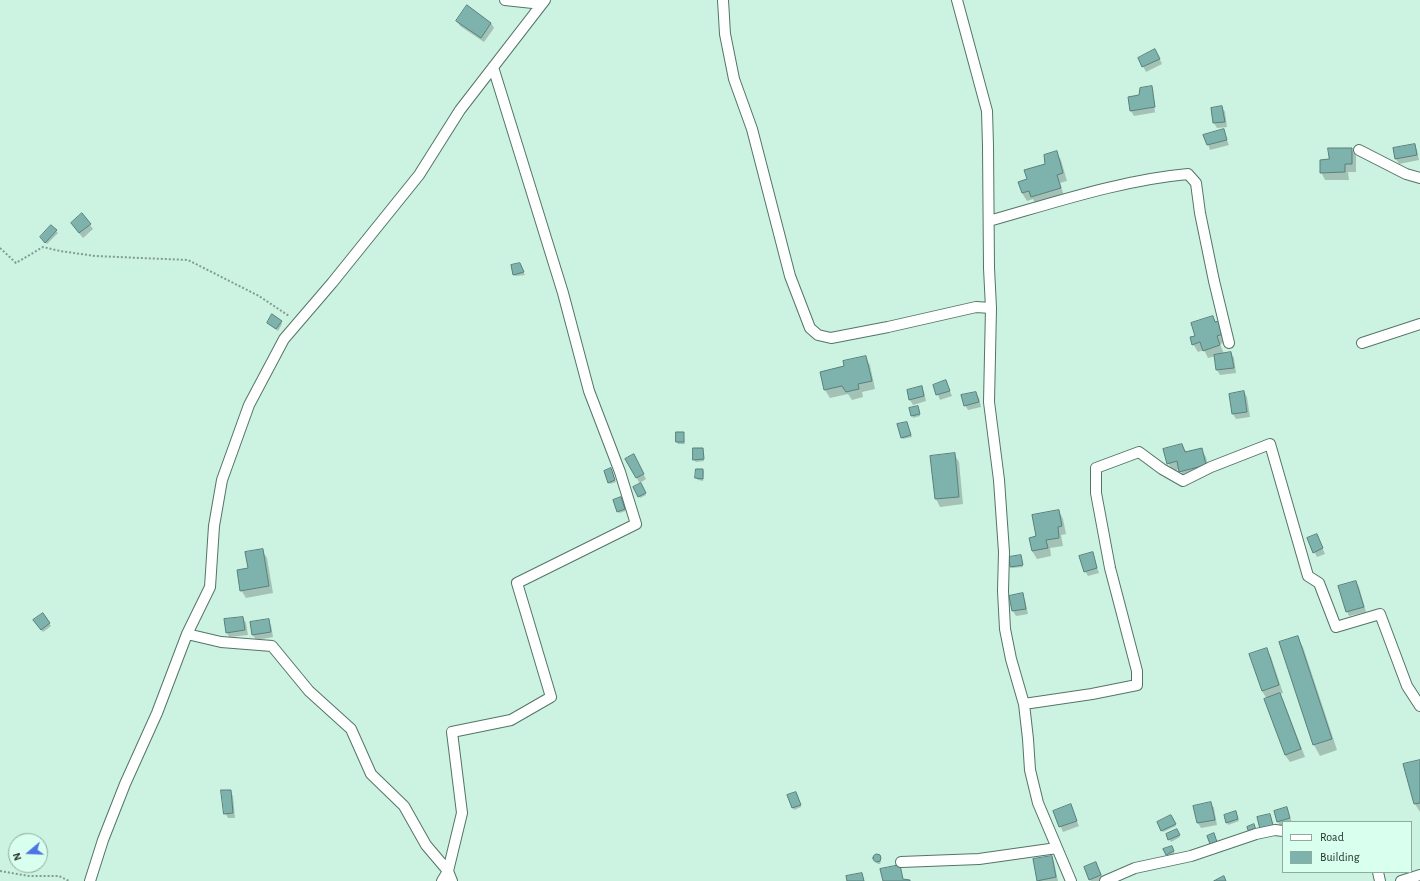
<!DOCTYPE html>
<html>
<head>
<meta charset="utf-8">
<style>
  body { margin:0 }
  #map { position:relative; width:1420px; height:881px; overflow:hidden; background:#ccf2e1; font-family:"Alegreya Sans",sans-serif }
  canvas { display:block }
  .legend { position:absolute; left:1282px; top:821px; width:130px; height:52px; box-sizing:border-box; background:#d9ffee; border:1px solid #8fab9e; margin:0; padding:5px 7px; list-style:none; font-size:12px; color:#1f2d27 }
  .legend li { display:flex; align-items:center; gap:8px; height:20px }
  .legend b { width:20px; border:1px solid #8fab9e }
  .north { position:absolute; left:8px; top:833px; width:40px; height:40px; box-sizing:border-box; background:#d9ffee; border:1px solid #8fab9e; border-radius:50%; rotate:251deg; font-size:11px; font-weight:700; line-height:16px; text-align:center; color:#1f2d27 }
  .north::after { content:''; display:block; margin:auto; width:14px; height:18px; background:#4b74e7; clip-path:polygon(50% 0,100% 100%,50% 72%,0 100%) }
</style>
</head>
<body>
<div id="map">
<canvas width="1420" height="881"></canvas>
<ul class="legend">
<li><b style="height:5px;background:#fff"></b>Road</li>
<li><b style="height:11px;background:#7eb3ad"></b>Building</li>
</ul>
<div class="north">N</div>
</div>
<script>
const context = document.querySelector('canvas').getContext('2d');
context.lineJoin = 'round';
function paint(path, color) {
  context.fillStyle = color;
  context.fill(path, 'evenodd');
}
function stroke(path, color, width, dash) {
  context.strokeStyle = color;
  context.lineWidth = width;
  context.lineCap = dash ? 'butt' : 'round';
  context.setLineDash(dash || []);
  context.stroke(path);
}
paint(new Path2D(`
  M457 21 491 23 494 28 484 42 460 26Z
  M1158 55 1162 64 1146 72 1139 58Z
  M1151 88 1154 92H1152L1155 112H1157L1154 92 1157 112 1134 116 1131 111 1129 98 1140 96Z
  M1222 107 1225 112 1227 127 1217 128 1214 123 1212 109Z
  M1223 131 1229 145 1210 150 1208 144Z
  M1415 145 1417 150 1419 160 1399 164 1396 159 1394 148Z
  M1351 149 1356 156V172H1348L1349 180H1325L1321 172 1330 160Z
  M1056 152 1061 160 1067 181 1060 183 1064 196 1036 205 1033 199 1027 201 1022 193 1019 182 1028 180 1046 165Z
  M90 225 93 229 83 238 75 228Z
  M51 226 58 233 47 244 42 239Z
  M519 264 525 275 515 276 514 274Z
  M1213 317 1227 342 1220 344 1224 354 1231 353 1234 358 1236 373 1220 375 1217 370 1216 356 1208 358 1204 350 1198 352 1193 344 1196 337Z
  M281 322 282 324 278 331 268 323Z
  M865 357 870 365 875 389 862 392 863 397 852 400 848 394 830 398 825 390 821 373 845 367Z
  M946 382 952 396 940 400 934 385Z
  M921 387 924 392 926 401 913 405 910 400Z
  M1244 392 1247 397 1250 417 1236 419 1233 414Z
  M976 393 979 398 981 407 968 410 965 405Z
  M910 409H919L920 416 913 418Z
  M907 423 912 437 903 439 902 437Z
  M683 433 685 444H678L677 442Z
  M1182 445 1187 453 1201 449 1206 457 1210 473 1185 479 1180 469 1173 471 1168 463Z
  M703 449 704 461 696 462 694 460Z
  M954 454 959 462 963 504 940 507 936 499 931 457Z
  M634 456 646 479 640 483 646 495 640 498 635 487 640 484 627 459Z
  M703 470 704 472 703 481 698 480 696 478Z
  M612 472 616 482 610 484 609 482Z
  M621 498 626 511 619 513 618 511Z
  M1059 511 1063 519 1066 534 1061 535 1063 546 1050 548 1051 556 1037 559 1032 551 1037 537Z
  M1308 539 1319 540 1325 554 1317 557Z
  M262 550 267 558 273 593 246 598 241 590 249 569Z
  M1092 553 1099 573 1088 576 1085 571Z
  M1021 556 1023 567 1012 568 1011 566Z
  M1356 582 1359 587 1366 612 1349 616 1347 611Z
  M1022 595 1025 600 1028 614 1016 616 1013 611 1010 597Z
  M43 615 51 626 43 632 36 623Z
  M243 618 246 623 248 635 229 637 227 632Z
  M268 620 271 625 273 637 256 640 253 635Z
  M1297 637 1303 647 1337 750 1320 756 1314 745 1280 643Z
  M1267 650 1271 657 1283 693 1280 694 1284 702 1305 757 1290 762 1285 755 1267 699 1262 691Z
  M1420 761V812L1415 804 1404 765Z
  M230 791 233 796 235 818H228L225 813Z
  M797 795 801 807 794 810 788 796Z
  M1211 803 1214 808 1217 825 1201 828 1198 823 1194 807Z
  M1070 805 1079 826 1063 832 1054 812Z
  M1286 808 1292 822H1283V826L1281 827 1278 822Z
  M1237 815 1239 821 1228 825 1227 822Z
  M1171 816 1176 826 1163 832 1158 823Z
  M1177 831 1180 837 1171 842 1167 835Z
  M1171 847 1175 854 1168 857 1165 850Z
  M875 856H877L880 859 881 861 880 864H878L874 860Z
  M1052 857 1054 862 1058 881H1039Z
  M1096 863 1104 880 1101 881H1091L1090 880Z`), '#0003');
const building = new Path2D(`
  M467 5 491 23 481 38 456 21Z
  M1155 49 1160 59 1142 67 1138 58Z
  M1152 86 1155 107 1130 111 1128 97 1139 95 1140 88Z
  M1222 106 1225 122 1213 123 1211 108Z
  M1224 129 1227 140 1207 145 1203 135Z
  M1415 144 1417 155 1395 159 1393 148Z
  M1328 148H1352V164H1345V172L1320 173V160L1329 159Z
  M1057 151 1063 173 1057 175 1061 188 1031 197 1029 191 1022 193 1018 182 1027 179 1024 170 1045 164 1044 155Z
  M82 213 91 224 79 233 71 223Z
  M51 225 57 230 45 243 40 237Z
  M520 263 524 272 513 275 511 265Z
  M272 314 282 321 276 329 267 323Z
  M1213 316 1215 322 1219 321 1223 334 1217 336 1220 345 1203 351 1200 342 1192 345 1190 337 1195 336 1191 323Z
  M1231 352 1234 368 1216 370 1214 355Z
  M866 356 872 381 858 384 859 389 846 392 842 386 824 390 820 372 844 366 843 361Z
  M946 380 950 391 936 395 933 385Z
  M922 386 924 396 909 400 907 390Z
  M1244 391 1247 412 1232 414 1229 394Z
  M976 392 979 402 964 406 961 395Z
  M918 406 920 414 911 416 909 408Z
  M907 422 911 435 901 438 897 424Z
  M676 432H684V442H676Z
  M1182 444 1185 452 1202 448 1206 465 1179 472 1177 461 1167 464 1163 449Z
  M693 448H703L704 459 693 460Z
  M955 453 959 497 935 499 930 456Z
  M634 454 644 474 636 478 625 459Z
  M611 468 615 480 608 483 604 471Z
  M696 469H703V479L695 478Z
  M641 483 646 493 638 497 633 487Z
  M621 497 625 509 617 512 613 500Z
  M1059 510 1062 526 1058 527 1059 538 1046 540 1048 548 1032 551 1029 538 1036 536 1032 515Z
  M1317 534 1323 548 1313 553 1307 538Z
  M263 549 269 586 240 591 237 570 248 568 245 552Z
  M1093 552 1097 568 1084 572 1079 556Z
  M1021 555 1023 565 1010 567 1009 557Z
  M1356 581 1364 607 1346 612 1338 586Z
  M1023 593 1026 609 1012 611 1009 596Z
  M43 613 50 623 41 630 33 620Z
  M243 617 245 630 226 633 224 619Z
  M269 619 271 632 252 635 250 622Z
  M1298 636 1332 739 1313 745 1279 642Z
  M1267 648 1279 685 1262 691 1249 654Z
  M1280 693 1301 749 1285 755 1264 699Z
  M1420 760V803L1414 804 1403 764Z
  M221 790H231L233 813 224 814Z
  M796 792 801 805 792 808 787 795Z
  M1211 802 1215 820 1197 823 1193 806Z
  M1071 804 1077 821 1059 827 1053 811Z
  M1287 807 1290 818 1277 822 1274 811Z
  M1236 811 1238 819 1226 823 1224 815Z
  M1270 814 1273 825 1260 829 1257 817Z
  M1171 815 1176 824 1161 831 1157 822Z
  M1254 824 1256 830 1249 833 1247 827Z
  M1177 829 1180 835 1168 840 1166 834Z
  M1214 833 1217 842 1210 844 1207 836Z
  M1172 846 1174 851 1166 855 1163 849Z
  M873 858a4 4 0 1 1 8 0a4 4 0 1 1-8 0Z
  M1052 856 1056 877 1037 881 1033 859Z
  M1096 862 1101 875 1089 880 1084 867Z
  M900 865 903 879 910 880V881H883L880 869Z
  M862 873 864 881H847L846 876Z
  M1224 876 1226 881H1214Z`);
paint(building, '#7eb3ad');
stroke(building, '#58807b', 1);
const minor = new Path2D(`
  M505 0 542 4
  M723 0 725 34 734 79 752 129 790 276 810 328 818 335 831 338 888 327 976 307 991 308
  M957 0 987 111 988 146 989 268 991 308 989 402 999 480 1004 552 1003 591 1005 629 1011 659 1024 704 1028 739 1030 770 1038 803 1071 881
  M1359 150 1406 174 1420 178
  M989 221C1053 203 1121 180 1188 174L1196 183 1200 213 1214 281 1229 343
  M1362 343 1420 324
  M187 634 221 642 272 646 309 691 351 729 371 774 404 806 426 845 448 871 452 881
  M1024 704 1092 694 1137 685V671L1110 568 1096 493V468L1139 452 1162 469 1183 481 1211 467 1270 444 1308 576 1319 583 1336 627 1380 614 1407 686 1420 706
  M901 862 979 859 1057 848
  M1378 872 1380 881
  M90 881 103 840 125 784 157 713 187 634 210 587 214 526 222 480 249 405 284 339 332 283 419 175 460 110 545 0
  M442 881 448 871 462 813 452 732 511 720 551 697 517 583 636 524 620 472 589 391 563 293 493 67
  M1105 881 1135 868 1191 856 1256 834 1275 830 1283 831
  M1401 881 1420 875`);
stroke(minor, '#537567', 12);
stroke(new Path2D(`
  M0 248 16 263 43 247 60 251 95 256 188 260 259 296 289 316
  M0 871 29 876H59L69 881`), '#819c90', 2, [2, 2]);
stroke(minor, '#fff', 10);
</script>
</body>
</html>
